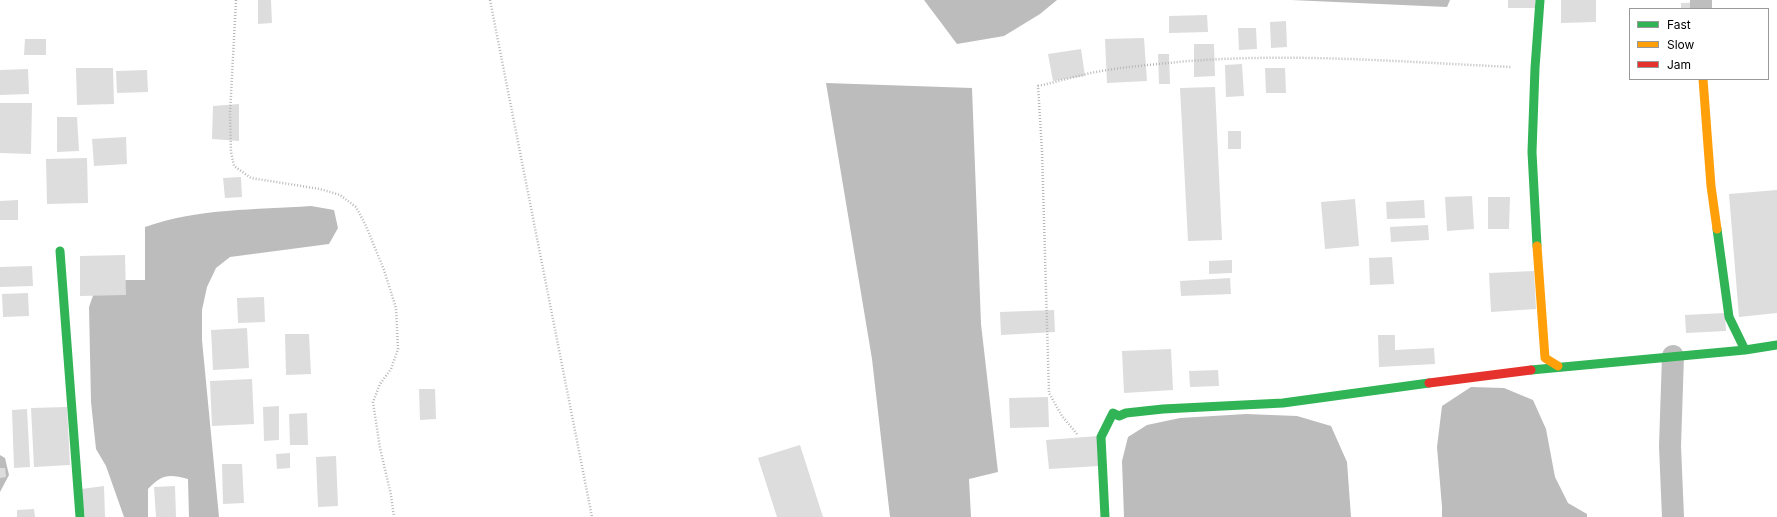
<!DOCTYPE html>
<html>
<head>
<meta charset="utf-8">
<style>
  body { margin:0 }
  #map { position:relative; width:1777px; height:517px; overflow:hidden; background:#fff; font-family:Inter,sans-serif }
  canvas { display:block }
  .legend { position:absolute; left:1629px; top:8px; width:140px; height:72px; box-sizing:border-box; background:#fff; border:1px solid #999; margin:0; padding:5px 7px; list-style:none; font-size:12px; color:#000 }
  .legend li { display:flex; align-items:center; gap:8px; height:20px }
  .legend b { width:20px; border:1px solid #999 }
</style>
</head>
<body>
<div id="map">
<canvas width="1777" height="517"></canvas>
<ul class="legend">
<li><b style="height:5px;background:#30b455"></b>Fast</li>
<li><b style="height:5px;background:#ff9f0a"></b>Slow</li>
<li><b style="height:5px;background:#e5322d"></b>Jam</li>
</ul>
</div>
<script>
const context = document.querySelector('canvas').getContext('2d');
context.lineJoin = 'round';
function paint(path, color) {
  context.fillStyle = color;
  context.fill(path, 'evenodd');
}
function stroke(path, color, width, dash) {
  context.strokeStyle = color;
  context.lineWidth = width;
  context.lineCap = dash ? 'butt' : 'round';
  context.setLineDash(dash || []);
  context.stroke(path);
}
paint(new Path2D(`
  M924 0H1057L1040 14 1004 36 957 44Z
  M1291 0H1450L1447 7Z
  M826 83 972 88 981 324 998 472 969 479 971 517H890L872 359Z
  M311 206 334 210 338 228 329 244 230 257 216 268 207 287 202 310V340L219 517H189L188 479C169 474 162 474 148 489V517H124L106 466 96 449 91 402 89 307 95 290 108 280H145V227C199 208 255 210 311 206Z
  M1471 387 1504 388 1533 400 1546 429 1555 477 1568 503 1587 514V517H1442V507L1437 447 1442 406Z
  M1246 414 1297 416 1331 426 1347 462 1351 517H1124L1122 461 1128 437 1147 425 1180 418Z
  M0 455 5 458 9 475 0 492Z`), '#bcbcbc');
paint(new Path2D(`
  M258 0H271L272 23 258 24Z
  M1508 0H1535V8H1508Z
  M1561 0H1596V22L1561 23Z
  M1707 2V9H1681V3Z
  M1207 15 1208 32 1169 33V16Z
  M1286 21 1287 47 1271 48 1270 22Z
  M1238 28H1256L1257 49 1239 50Z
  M1144 38 1147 81 1107 83 1105 39Z
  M25 39H46V55H24Z
  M1194 44H1214L1215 76 1194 77Z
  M1081 49 1085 76 1053 81 1048 54Z
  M1158 54H1169L1170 84H1159Z
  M1242 64 1244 96 1226 97 1225 65Z
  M76 68H113L114 104 77 105Z
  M1265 68H1285L1286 93H1266Z
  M28 69 29 94 0 95V70Z
  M147 70 148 92 117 93 116 71Z
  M1215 87 1222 240 1188 241 1180 88Z
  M0 103H32L31 154 0 153Z
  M239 104V141L212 139 213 106Z
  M57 117H77L79 151 57 152Z
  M1228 131H1241V149H1228Z
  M126 137 127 164 94 166 92 139Z
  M87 158 88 203 47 204 46 159Z
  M241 177 242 197 225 198 223 178Z
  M1777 190V313L1739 317 1729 194Z
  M1472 196 1474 229 1447 231 1445 197Z
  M1488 197H1510L1509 229H1488Z
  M1355 199 1359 246 1325 249 1321 202Z
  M18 200V220H0V201Z
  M1424 200 1425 218 1387 219 1386 202Z
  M1428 225 1429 240 1391 242 1390 227Z
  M125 255 126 295 80 296V256Z
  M1392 257 1394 284 1370 285 1369 258Z
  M1232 260V273L1209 274V261Z
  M32 266 33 286 0 287V267Z
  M1534 271 1536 309 1491 312 1489 273Z
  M1230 278 1231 294 1181 296 1180 281Z
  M28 293 29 316 3 317 2 294Z
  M264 297 265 322 238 323 237 298Z
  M1054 310 1055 332 1001 335 1000 312Z
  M1725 313 1726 331 1686 333 1685 315Z
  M247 328 249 368 213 370 211 330Z
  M285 334H309L311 374 286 375Z
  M1378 335H1395V350L1434 348 1435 364 1379 367Z
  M1171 349 1173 390 1124 393 1122 351Z
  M1218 370 1219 386 1190 387 1189 371Z
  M252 379 254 424 212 426 210 381Z
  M419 389H435L436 419 420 420Z
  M1048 397 1049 427 1010 428 1009 398Z
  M279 406V440L264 441 263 407Z
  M67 407 70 465 34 467 31 408Z
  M27 409 30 467 14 468 12 410Z
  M307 413 308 445H290L289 414Z
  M1098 436 1099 466 1049 469 1046 440Z
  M800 445 823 517H777L758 458Z
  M290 453V468L277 469 276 454Z
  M336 456 338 506 318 507 316 457Z
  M222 464H242L244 503 223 504Z
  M0 468H5L6 477 0 478Z
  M104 486 105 517H85L81 489Z
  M175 486 176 517H156L154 487Z
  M34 509 35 517H17V510Z`), '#ddd');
stroke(new Path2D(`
  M236 0 230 114 231 152 234 166 251 178 320 189 340 195 356 207 366 226 384 270 396 308 398 349 391 369 380 384 373 402 380 448 391 495 394 517
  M490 0 592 517
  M1077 434 1062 416 1049 393 1042 151 1038 86C1056 82 1073 77 1091 73 1119 67 1150 65 1178 62 1289 52 1401 62 1512 67`), '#b8b8b8', 2.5, [1, 2]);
stroke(new Path2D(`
  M1701 0V9
  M1673 517 1670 446 1673 356`), '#bebebe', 22);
stroke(new Path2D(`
  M1717 229 1729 317 1745 350
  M1537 246 1532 152 1535 68 1540 0
  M60 251 80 517
  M1531 370 1745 350 1777 345
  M1105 517 1101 437 1113 413 1119 416 1126 413 1163 409 1283 403 1429 383`), '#30b455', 9);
stroke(new Path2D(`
  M1703 79 1711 186 1717 229
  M1537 246 1545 358 1558 366`), '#ff9f0a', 9);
stroke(new Path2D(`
  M1429 383 1531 370`), '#e5322d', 9);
</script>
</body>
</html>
